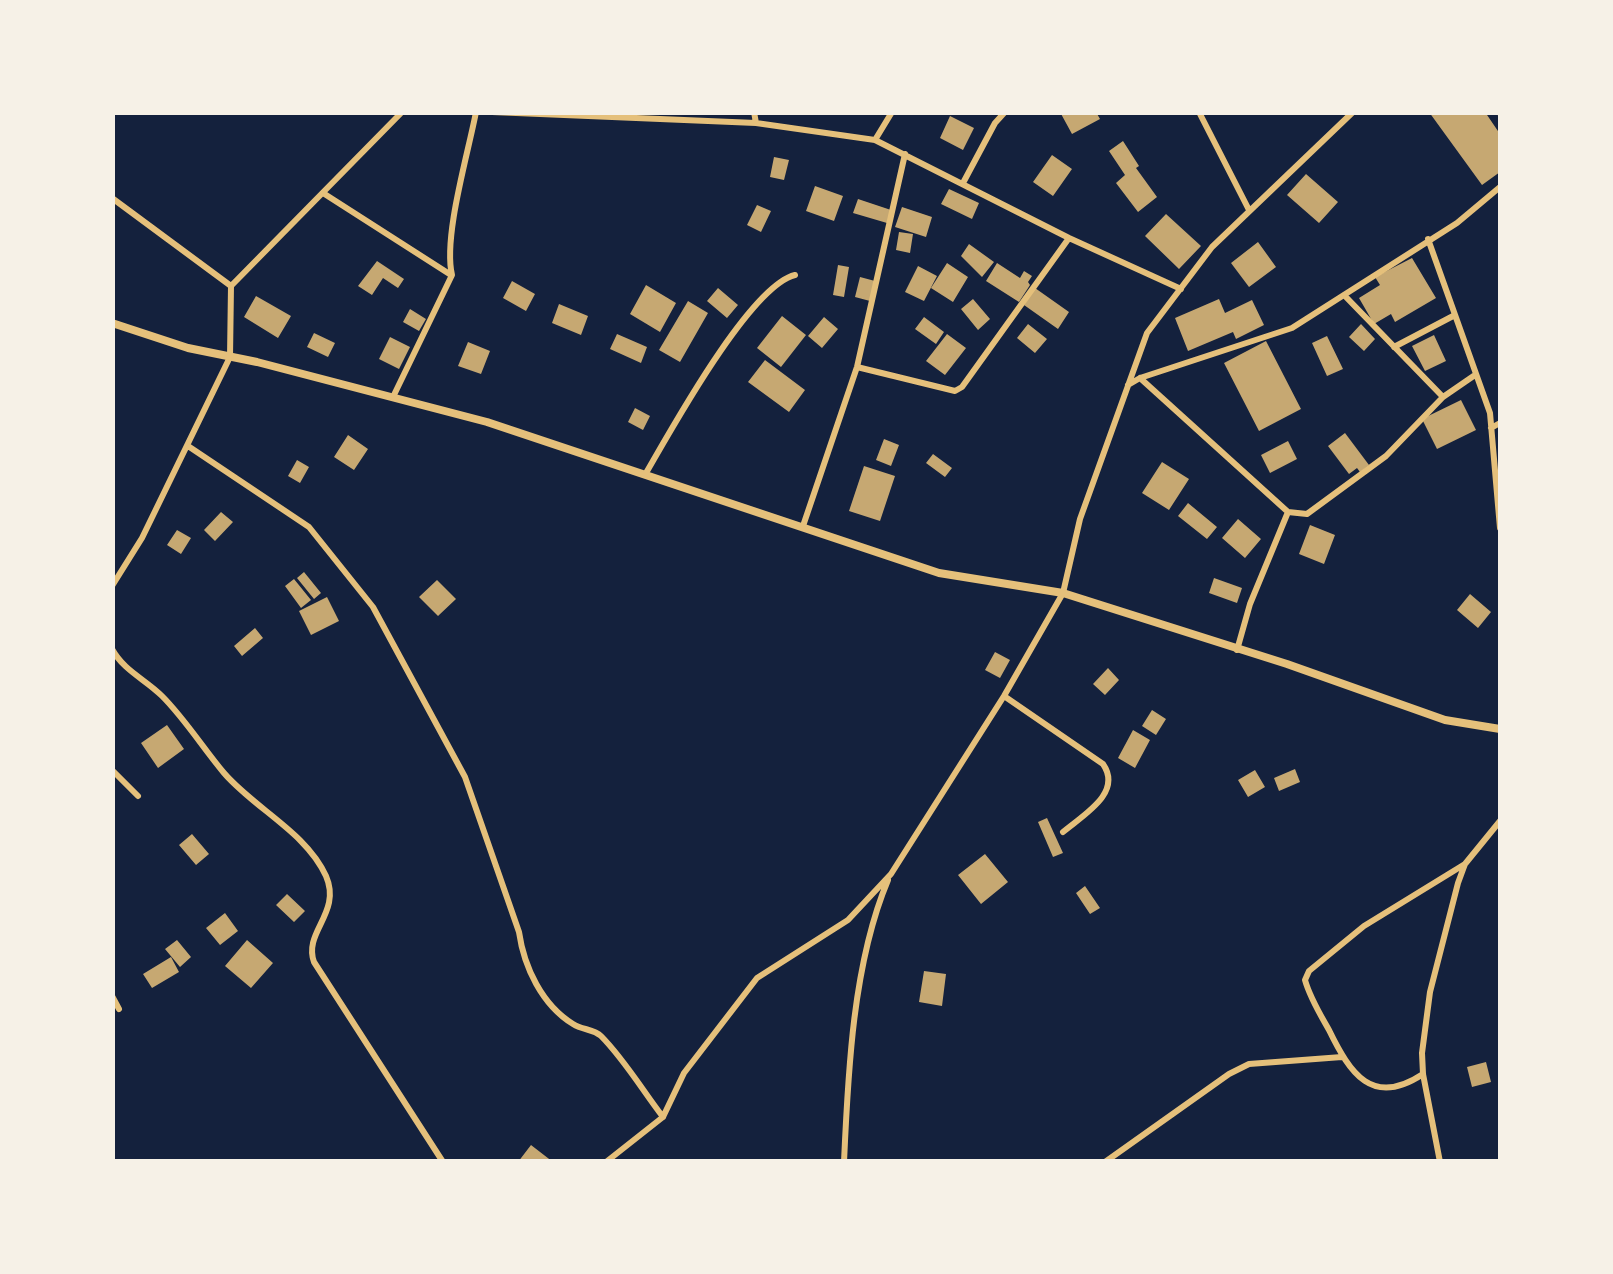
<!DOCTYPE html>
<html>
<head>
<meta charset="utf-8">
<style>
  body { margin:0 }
  #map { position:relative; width:1613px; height:1274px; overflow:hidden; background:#14213d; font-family:"Fira Sans",sans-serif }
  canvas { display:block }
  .frame { position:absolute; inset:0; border:115px solid #f6f1e7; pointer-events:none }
</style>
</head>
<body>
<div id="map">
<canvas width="1613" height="1274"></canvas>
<div class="frame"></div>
</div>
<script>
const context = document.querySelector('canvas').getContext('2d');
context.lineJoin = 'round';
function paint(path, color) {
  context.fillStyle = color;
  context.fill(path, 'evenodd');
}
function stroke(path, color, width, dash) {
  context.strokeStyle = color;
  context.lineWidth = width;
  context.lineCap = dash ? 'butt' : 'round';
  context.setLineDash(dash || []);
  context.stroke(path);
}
paint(new Path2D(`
  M1060 112H1096L1100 119 1072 134Z
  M1429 112H1485L1500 134V172L1482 185Z
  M950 116 974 128 963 150 940 138Z
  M1123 141 1139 166 1136 168 1157 197 1138 212 1116 183 1125 175 1109 151Z
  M1052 155 1072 169 1053 196 1033 182Z
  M774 157 789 160 784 180 770 177Z
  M1306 174 1338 202 1319 223 1287 195Z
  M815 186 843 196 834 221 806 211Z
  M949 189 979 203 972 219 941 204Z
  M858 199 891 210 887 223 853 213Z
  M757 205 771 211 761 232 747 225Z
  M902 207 932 217 926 237 895 227Z
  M1166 214 1201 246 1179 269 1145 236Z
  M899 232 913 234 910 253 896 250Z
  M1258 242 1276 267 1249 287 1231 263Z
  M969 244 994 262 982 277 961 256Z
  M1412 258 1436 298 1395 322 1391 314 1374 324 1359 298 1380 285 1375 277Z
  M377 261 404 279 398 288 383 278 372 295 358 286Z
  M947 263 968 277 953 302 931 288Z
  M997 263 1020 278 1024 271 1032 276 1028 282 1030 285 1019 302 986 281Z
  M838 265 849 267 844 297 833 295Z
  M918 266 937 276 924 301 905 292Z
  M860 277 875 281 870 301 855 297Z
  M512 281 535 294 526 311 503 298Z
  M646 285 676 303 660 332 630 314Z
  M718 288 738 305 727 318 707 301Z
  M1035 288 1069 312 1058 329 1024 305Z
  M256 296 291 316 278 338 244 317Z
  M973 299 990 319 978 330 961 309Z
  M1219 299 1225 313 1252 300 1264 325 1236 339 1233 332 1188 351 1175 318Z
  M688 301 708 313 680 362 659 350Z
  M559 304 588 316 581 335 552 323Z
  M410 309 426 319 419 331 403 322Z
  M782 316 806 335 781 367 757 348Z
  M824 317 838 329 822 348 808 336Z
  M924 317 944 332 936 344 915 329Z
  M1028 324 1047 339 1035 353 1017 338Z
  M1361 324 1375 339 1364 351 1349 337Z
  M314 333 335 343 328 357 307 347Z
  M617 334 647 347 641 363 610 349Z
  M947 334 966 348 945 375 926 361Z
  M1434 335 1446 361 1425 371 1412 346Z
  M1327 336 1343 369 1327 376 1312 343Z
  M390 337 410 347 399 369 379 359Z
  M1266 341 1301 409 1259 431 1224 363Z
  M468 342 490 351 481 374 458 366Z
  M765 360 805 390 789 412 748 382Z
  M1461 400 1476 430 1437 449 1422 419Z
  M635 408 650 416 643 430 628 422Z
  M1345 433 1369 465 1360 472 1357 468 1349 474 1328 446Z
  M348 435 368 449 354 470 334 457Z
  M884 439 899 445 891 466 876 460Z
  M1288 441 1297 459 1270 473 1261 455Z
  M933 454 952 468 945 477 926 463Z
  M297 460 309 467 300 483 288 476Z
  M1162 462 1189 479 1169 510 1142 493Z
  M864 466 895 476 880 521 849 511Z
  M1188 503 1217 527 1207 539 1178 516Z
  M221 512 233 522 215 541 204 530Z
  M1238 519 1261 539 1245 558 1222 538Z
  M1310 525 1335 535 1324 564 1299 554Z
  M177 530 191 538 181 554 167 545Z
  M304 572 321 593 314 599 297 578Z
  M1214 578 1242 588 1237 603 1209 593Z
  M294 579 311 600 301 608 285 586Z
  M437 580 456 599 438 616 419 597Z
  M1470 594 1491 612 1478 628 1457 610Z
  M327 597 339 621 311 635 299 611Z
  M255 628 263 638 242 656 234 646Z
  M995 652 1010 660 1000 678 985 670Z
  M1108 668 1119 680 1105 695 1093 684Z
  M1152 710 1166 719 1156 735 1142 726Z
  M167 725 184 749 158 768 141 743Z
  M1133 730 1150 740 1135 768 1118 758Z
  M1295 769 1300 782 1279 791 1274 778Z
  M1255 770 1265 787 1248 797 1238 780Z
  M1047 818 1063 853 1053 857 1038 822Z
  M192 834 209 854 196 865 179 845Z
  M985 854 1008 882 981 904 958 875Z
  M1085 886 1100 908 1090 914 1076 893Z
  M287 894 305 911 294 922 276 905Z
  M225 913 238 931 220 945 206 928Z
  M177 940 191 957 180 967 165 949Z
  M247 940 273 963 251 988 225 966Z
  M171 957 179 972 152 988 143 974Z
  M924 971 946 974 942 1006 919 1002Z
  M1486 1062 1491 1082 1472 1087 1467 1067Z
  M531 1145 553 1162H518Z`), '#c6a872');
stroke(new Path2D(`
  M492 112 756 123 875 140 1069 238 1181 289
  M754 112 756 123
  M1199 112 1249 210
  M1500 112V113
  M875 140 892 112
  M963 183 995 123 1005 112
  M323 193 451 275
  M112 198 231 286
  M1428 239 1490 413 1500 528
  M1344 295 1443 397
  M1394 347 1455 315
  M857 367 955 391 962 387 1069 238
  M1140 378 1288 512 1307 514 1386 456 1443 397 1475 375
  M1128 385 1140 378 1292 328 1457 223 1500 187
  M393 397 452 275C443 237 468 154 476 112
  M1491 428 1500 423
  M188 446 309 527 373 607 465 777 519 932C524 967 542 1005 573 1024 582 1030 594 1029 601 1036 624 1059 643 1091 663 1117
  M646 473C671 430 750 286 795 275
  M803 526 857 367 905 154
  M112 586 142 538 230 357 231 286 402 112
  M112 649C124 671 145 679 162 696 185 719 203 748 224 773 255 809 306 832 326 876 342 913 303 932 314 962L443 1162
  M1237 650 1250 604 1288 512
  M1004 696 1103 764C1123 793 1083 815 1063 832
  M112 770 138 796
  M112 996 119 1009
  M1423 1074C1372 1108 1350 1073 1329 1030 1320 1014 1310 998 1305 980L1309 971 1364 926 1465 864
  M606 1162 663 1117 684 1073 757 978 848 920 891 874 1004 696 1063 593 1080 519 1147 333 1212 247 1353 112
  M844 1162C848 1072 853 963 888 880
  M1105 1162 1229 1074 1249 1064 1342 1057
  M1440 1162 1423 1074 1422 1053 1430 992 1458 883 1465 864 1500 821`), '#e5c07b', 6);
stroke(new Path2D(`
  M112 323 188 348 257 362 487 422 939 573 1063 593 1287 664 1445 720 1500 729`), '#e5c07b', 8);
</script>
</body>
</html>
